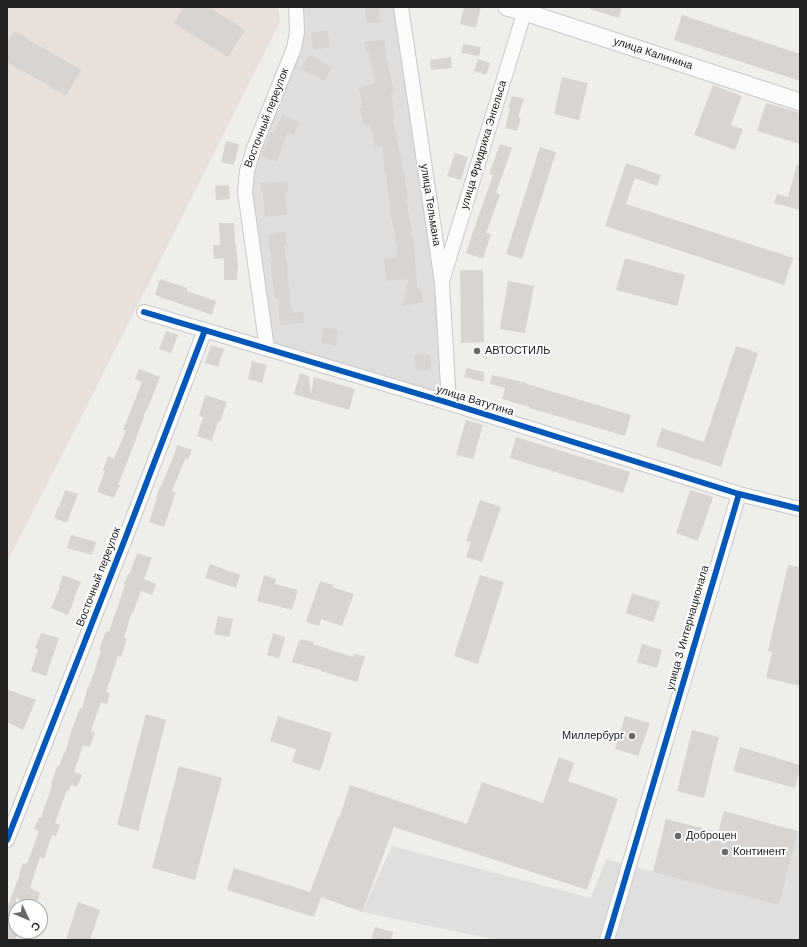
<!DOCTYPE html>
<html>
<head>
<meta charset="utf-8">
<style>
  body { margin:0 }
  #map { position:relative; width:807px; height:947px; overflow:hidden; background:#f0eeeb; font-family:"DM Sans",sans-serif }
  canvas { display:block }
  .frame { position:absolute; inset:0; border:8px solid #222; pointer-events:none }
  .north { position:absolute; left:8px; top:899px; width:40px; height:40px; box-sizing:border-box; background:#fff; border:1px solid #a7a7a7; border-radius:50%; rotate:134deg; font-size:11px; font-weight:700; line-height:16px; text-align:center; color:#222 }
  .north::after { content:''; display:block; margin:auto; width:14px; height:18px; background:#6a6968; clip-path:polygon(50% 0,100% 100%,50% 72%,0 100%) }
</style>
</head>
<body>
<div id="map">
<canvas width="807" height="947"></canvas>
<div class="frame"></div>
<div class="north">С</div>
</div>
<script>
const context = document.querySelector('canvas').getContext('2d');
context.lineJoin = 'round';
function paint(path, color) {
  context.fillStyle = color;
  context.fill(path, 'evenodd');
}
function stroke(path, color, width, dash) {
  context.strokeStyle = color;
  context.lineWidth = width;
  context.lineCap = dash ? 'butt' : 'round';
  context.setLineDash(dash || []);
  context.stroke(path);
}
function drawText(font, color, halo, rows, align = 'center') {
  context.font = font + ' "DM Sans",sans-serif';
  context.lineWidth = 4;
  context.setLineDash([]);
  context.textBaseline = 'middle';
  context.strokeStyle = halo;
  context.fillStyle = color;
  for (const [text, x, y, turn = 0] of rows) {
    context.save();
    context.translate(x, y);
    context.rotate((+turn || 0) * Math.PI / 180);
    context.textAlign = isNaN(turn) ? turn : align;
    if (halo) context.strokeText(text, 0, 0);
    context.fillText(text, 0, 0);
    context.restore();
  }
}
paint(new Path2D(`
  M297 7H399L439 284 446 400 269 347 246 192 296 48Z`), '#dfdedc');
paint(new Path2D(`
  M7 7H278L280 22 76 428 7 562Z`), '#eae0db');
paint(new Path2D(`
  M798 831H800V931L798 940H497L362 912 392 846 591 898 606 859 779 905Z`), '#e0dfde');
paint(new Path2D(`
  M184 7H209L245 30 228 57 174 23Z
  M365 7H378L380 22 366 23Z
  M464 7H481L476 28 460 24Z
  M591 7H622L619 18 590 9Z
  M682 15 800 54V81L674 40Z
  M327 30 330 47 313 50 311 33Z
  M14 31 81 70 66 96 7 62V42Z
  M385 40 386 56 394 91 391 92 395 119H393L400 156H401L406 186 408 199H406L414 244 417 288H420L423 302 403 306 408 279 386 281 384 259 398 257 394 227H393L391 217 386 173H385L382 146 375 148 370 124 364 125 360 108H363L359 88 375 84 369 52 366 53 364 42Z
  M463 44 481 47 479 56 461 53Z
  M309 55 332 67 324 81 301 68Z
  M451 57 452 68 431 70 430 60Z
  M478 59 490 63 486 75 474 71Z
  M562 77 588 83 579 120 554 114Z
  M713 85 742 96 731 125 743 129 735 150 694 135Z
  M512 96 524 99 518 117 521 118 517 131 505 128 510 109 508 108Z
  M766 103 800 113V144L757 131Z
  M282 115 299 122 294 134 288 132 276 162 261 156 271 133 274 134Z
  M226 141 239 144 234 165 221 162Z
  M500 144 512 148 496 193 500 195 486 233 491 234 483 259 466 253 475 226 493 175 489 174Z
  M540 147 556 152 522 259 506 254Z
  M455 153 468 157 461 180 447 176Z
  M626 163 661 175 657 186 635 178 626 204 793 258 784 285 605 226Z
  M797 164 800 165V210L774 203 777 194 788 197Z
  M288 181V191L285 192 287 215 265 217 263 192H261V183Z
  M229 185 230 199 216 200 215 186Z
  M219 223H234L235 244H236L238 265 237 280H224V258L214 259 213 245H220Z
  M285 232 287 245 284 246 288 271 287 272 292 313 303 312 304 323 280 325 278 299H275L270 262H272L268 235Z
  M625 258 685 275 677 306 616 290Z
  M460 270H483L484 342 461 343Z
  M160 279 187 288V291L216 301 212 315 155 295Z
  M508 281 534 286 525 333 500 329Z
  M324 327 338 330 336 346 321 343Z
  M166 331 178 335 171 353 159 349Z
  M211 345 224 349 218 367 205 363Z
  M736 346 758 353 721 467 656 446 662 428 704 442Z
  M430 354 431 369 416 371 414 355Z
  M252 361 267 365 262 383 248 379Z
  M467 368 484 372V382L464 377Z
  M139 369 160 377 147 410H146L135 442 118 485H120L114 498 97 492 105 471 103 470 108 456 114 459 126 430H123L142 382 135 379Z
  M300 373 309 376 311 394 314 377 355 389 349 410 294 394Z
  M492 375 527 383V384L631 415 625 436 529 408V407L502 399 505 388 490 384Z
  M205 395 227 402 220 422 218 421 212 441 197 436 203 417 199 416Z
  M466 420 483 425 473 459 456 455Z
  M516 437 630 472 623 493 510 458Z
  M177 445 192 450 188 460 185 459 172 491 176 492 164 527 149 522 157 498H156L160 486 161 487 174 455Z
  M65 490 78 494 67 523 54 518 58 507 59 508Z
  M690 490 713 497 698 541 676 533Z
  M480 500 501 507 482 562 466 557 471 542 466 541Z
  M71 535 96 542 92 555 67 548Z
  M137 553 152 558 144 579 156 584 152 595 141 591 133 613 132 612 124 637 127 639 121 657 118 656 106 692 110 693 107 704 101 702 91 731 95 732 90 747 83 745 74 772 82 775 77 787 71 785 69 791 67 790 55 823 60 825 56 836 52 835 44 859 40 857 30 888 40 893 36 905 16 898V931H19L15 940H7V908L20 874H19L23 863 27 864 39 831 34 829 39 817 41 818 52 785 51 784 57 766 59 767 64 752 65 753 72 729 80 708 82 709 88 686 89 687 101 651 99 650 106 631 109 632 125 585 124 584 129 573H130Z
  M210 564 240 575 236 588 205 578Z
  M788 565 800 567V686L766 678 772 652 768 651Z
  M63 575 81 582 74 598H75L68 615 51 608 60 587H59Z
  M264 575 276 579 275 584 298 590 292 610 257 601Z
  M480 575 504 582 478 664 454 656Z
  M320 581 333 585 332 587 354 594 342 626 321 619 319 626 306 622Z
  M632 593 660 602 653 622 626 613Z
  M218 616 233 619 229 637 214 634Z
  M41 633 59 638 46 676 31 671 38 649 35 648Z
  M273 633 285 637 279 659 267 655Z
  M301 639 314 642 313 644 353 657 354 654 365 656 357 682 321 671V670L292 662 299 640 300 641Z
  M642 644 662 650 657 668 637 662Z
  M7 689 36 700 23 730 7 722Z
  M146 714 166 720 138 831 117 825Z
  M278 716 332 733 320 771 292 762 296 749 270 741Z
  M625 716 650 723 638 756 615 749Z
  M692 730 719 737 704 798 677 791Z
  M740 747 800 765V769L795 788 733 771Z
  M559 757 574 763 568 781 618 799 587 890 394 827 362 912 321 897 314 917 227 890 234 868 310 892 338 818 339 819 350 785 467 824 482 782 543 803Z
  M179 766 222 778 195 880 152 868Z
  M724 811 798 831 779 905 653 872 666 819 718 832Z
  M78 902 100 910 90 940H66Z
  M375 927 393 932 391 940H371Z`), '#d7d4d2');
const minor = new Path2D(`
  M401 7 442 283 449 403
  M443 278 526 7
  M144 312 449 403 739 494 800 509
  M267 349 245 192 247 171 254 148 294 48 297 32 296 7
  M7 840 125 539 205 330
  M607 940 739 494`);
const tertiary = new Path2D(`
  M507 7 525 12 800 102`);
stroke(minor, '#c9c8c7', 16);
stroke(tertiary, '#c9c8c7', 19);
stroke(minor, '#fdfcfc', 14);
stroke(tertiary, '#fdfcfc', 17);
stroke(new Path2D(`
  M144 312 449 403 739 494 800 509
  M7 840 125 539 205 330
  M607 940 739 494`), '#0057b8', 6);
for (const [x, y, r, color] of [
  [477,351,4,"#6a6968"],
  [632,736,4,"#6a6968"],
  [678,836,4,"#6a6968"],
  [725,852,4,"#6a6968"]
]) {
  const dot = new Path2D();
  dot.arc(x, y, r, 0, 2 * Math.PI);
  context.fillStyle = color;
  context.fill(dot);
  stroke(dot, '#fff', 1.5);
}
drawText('11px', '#222', '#fff', [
  ["улица Калинина",653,54,18],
  ["Восточный переулок",267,118,-69],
  ["улица Фридриха Энгельса",484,145,-73],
  ["улица Тельмана",430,205,81],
  ["улица Ватутина",475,401,17],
  ["Восточный переулок",99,577,-69],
  ["улица 3 Интернационала",688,628,-74]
]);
drawText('11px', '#222', '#fff', [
  ["АВТОСТИЛЬ",485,351],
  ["Миллербург",624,736,"right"],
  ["Доброцен",686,836],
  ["Континент",733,852]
], 'left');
</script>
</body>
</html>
